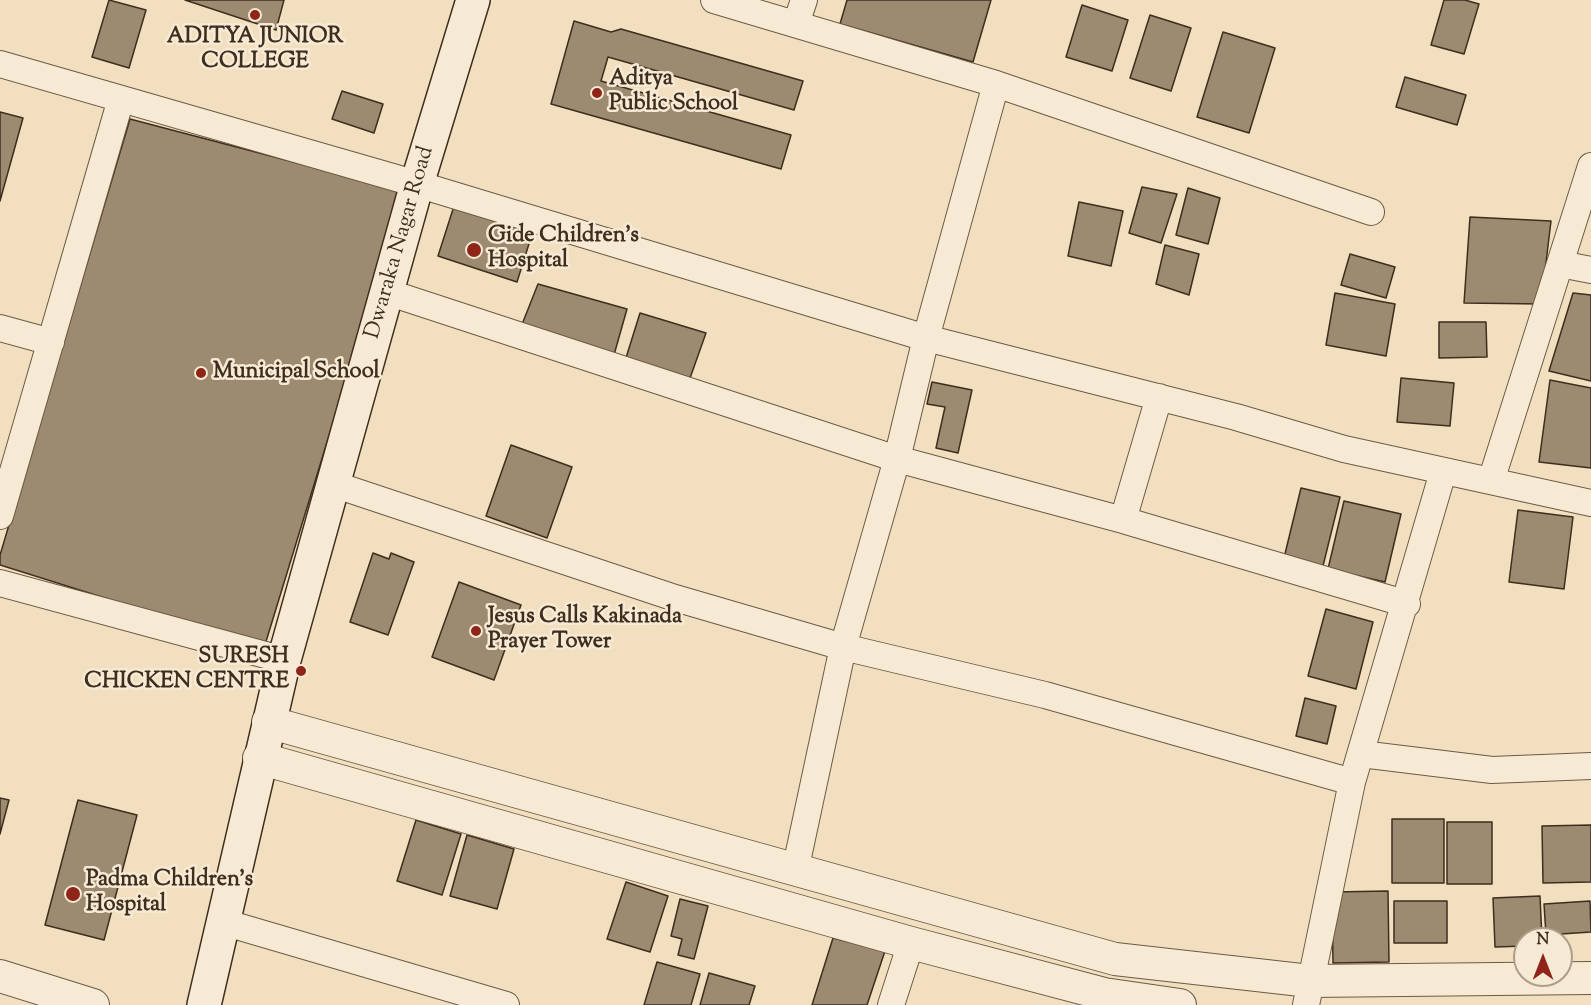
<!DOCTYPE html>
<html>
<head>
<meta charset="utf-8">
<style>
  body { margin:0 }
  #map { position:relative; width:1591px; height:1005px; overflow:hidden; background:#f2dfbf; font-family:"Sorts Mill Goudy",serif }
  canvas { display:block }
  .north { position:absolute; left:1513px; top:927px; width:60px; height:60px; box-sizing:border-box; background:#f7ead5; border:2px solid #ad9e8b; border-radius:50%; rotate:0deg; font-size:16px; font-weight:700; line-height:24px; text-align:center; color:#3f2d1d }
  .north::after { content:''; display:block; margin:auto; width:21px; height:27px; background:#8f2418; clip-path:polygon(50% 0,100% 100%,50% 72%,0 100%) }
</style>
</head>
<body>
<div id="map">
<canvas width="1591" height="1005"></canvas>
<div class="north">N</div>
</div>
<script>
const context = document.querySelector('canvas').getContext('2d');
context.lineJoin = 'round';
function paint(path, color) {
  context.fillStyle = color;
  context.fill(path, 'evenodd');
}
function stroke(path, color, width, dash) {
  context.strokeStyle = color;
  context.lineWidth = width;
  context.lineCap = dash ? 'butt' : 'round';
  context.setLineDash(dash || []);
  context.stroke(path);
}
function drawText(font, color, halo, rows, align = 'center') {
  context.font = font + ' "Sorts Mill Goudy",serif';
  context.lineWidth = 5;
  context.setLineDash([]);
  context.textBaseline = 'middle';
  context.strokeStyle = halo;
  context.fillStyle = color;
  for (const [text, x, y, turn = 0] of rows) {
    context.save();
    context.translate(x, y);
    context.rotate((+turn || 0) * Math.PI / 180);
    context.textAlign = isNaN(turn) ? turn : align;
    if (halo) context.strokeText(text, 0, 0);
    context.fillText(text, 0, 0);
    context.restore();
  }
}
const building = new Path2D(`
  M109 0 146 10 129 68 92 57Z
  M185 0H284L276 30Z
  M847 0H991L973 62 840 24Z
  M1444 0H1465L1479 4 1464 54 1431 45Z
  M1082 5 1128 20 1112 71 1066 57Z
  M1150 15 1191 28 1171 91 1130 78Z
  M574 21 611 32 621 29 803 81 794 110 608 57 601 81 791 135 781 169 551 104Z
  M1223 32 1275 48 1249 133 1197 117Z
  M1405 77 1466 95 1457 125 1396 107Z
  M342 91 383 104 374 133 332 119Z
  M0 112 23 118 0 201Z
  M130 119 404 191 264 648 0 565V555Z
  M1142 187 1177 194 1161 243 1129 233Z
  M1188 188 1220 198 1208 244 1176 235Z
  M1079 202 1123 211 1111 266 1068 256Z
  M454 206 533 231 517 282 438 256Z
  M1470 217 1551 221 1541 304 1464 303Z
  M1165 245 1199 254 1189 295 1156 284Z
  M1350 254 1395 267 1386 298 1341 285Z
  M538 284 627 309 612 362 519 332Z
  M1335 293 1395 304 1386 356 1326 345Z
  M1573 293 1591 295V381L1549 371Z
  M640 313 706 333 689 381 625 361Z
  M1439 322H1486L1487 357 1439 358Z
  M1401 378 1454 383 1450 426 1397 422Z
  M1550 380 1591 388V468L1539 462Z
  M932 382 972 390 958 453 936 448 945 407 927 404Z
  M511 445 572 467 547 538 486 516Z
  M1301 488 1340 497 1322 570 1283 562Z
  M1344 501 1401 514 1385 582 1328 569Z
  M1518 510 1573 517 1564 589 1509 582Z
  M373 553 389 559 391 553 414 562 388 635 350 622Z
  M459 582 521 605 494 680 432 657Z
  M1326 609 1373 622 1356 689 1308 676Z
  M1305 698 1336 706 1327 744 1296 736Z
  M0 798 9 800 0 834Z
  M78 800 137 815 104 940 45 925Z
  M1392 819H1444V883H1392Z
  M416 820 461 834 442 895 397 881Z
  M1447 822H1492V884H1447Z
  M1591 825V882L1543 883 1542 826Z
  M467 835 514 849 497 909 450 896Z
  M626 882 668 896 650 952 607 939Z
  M1388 891 1389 962 1333 963 1332 892Z
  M1540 896 1542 939H1525V946L1495 947 1493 898Z
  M680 899 708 906 694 959 678 955 682 939 671 936Z
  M1394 901H1447V943H1394Z
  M1590 901 1591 932 1546 935 1544 904Z
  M833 938 885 951 867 1005H812Z
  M657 962 700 974 691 1005H644Z
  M709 973 755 986 749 1005H700Z`);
paint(building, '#9c8a71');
stroke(building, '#3f2d1d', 1.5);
const minor = new Path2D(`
  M714 0 996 84
  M796 24 804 0
  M0 64 417 184 926 338 1236 417 1344 449 1591 503
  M1560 264 1591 270
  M387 292 897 459 1123 520 1407 604
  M0 328 51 342
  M1491 481 1591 166
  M333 484 675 598 843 647 1045 695 1352 782
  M0 516 121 99
  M1123 520 1159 397
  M0 583 284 660
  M1361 754 1492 770 1591 766
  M795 871 843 647 897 459 926 338 996 84 1371 212
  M223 922 506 1005
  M891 1005 911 943
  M1306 1005 1352 782 1443 472`);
const tertiary = new Path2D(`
  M268 722 1115 959 1310 981 1591 978
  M259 758 911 943 1104 994 1180 1005
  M0 976 93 1005`);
const secondary = new Path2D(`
  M204 1005 284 660 417 184 473 0`);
stroke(minor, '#6c5a46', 28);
stroke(tertiary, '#6c5a46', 34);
stroke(secondary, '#3f2d1d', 36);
stroke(minor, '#f7ead5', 26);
stroke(tertiary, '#f7ead5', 32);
stroke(secondary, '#f7ead5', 33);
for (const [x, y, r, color] of [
  [255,15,6,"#8f2418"],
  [597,93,6,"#8f2418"],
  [474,250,8,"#8f2418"],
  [201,373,6,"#8f2418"],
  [476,631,6,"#8f2418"],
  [301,671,6,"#8f2418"],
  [73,894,8,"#8f2418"]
]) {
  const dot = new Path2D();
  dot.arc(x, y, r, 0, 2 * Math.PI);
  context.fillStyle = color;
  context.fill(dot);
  stroke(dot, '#f7ead5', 2);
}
drawText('bold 22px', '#3f2d1d', '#f7ead5', [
  ["ADITYA JUNIOR",255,38,"center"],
  ["COLLEGE",255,63,"center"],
  ["Aditya",609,80],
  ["Public School",609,105],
  ["Gide Children's",488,237],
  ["Hospital",488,262],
  ["Municipal School",213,373],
  ["Jesus Calls Kakinada",488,618],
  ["Prayer Tower",488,643],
  ["SURESH",289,658,"right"],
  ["CHICKEN CENTRE",289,683,"right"],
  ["Padma Children's",86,881],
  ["Hospital",86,906]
], 'left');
drawText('22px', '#3f2d1d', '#f7ead5', [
  ["Dwaraka Nagar Road",401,243,-74]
]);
</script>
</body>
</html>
